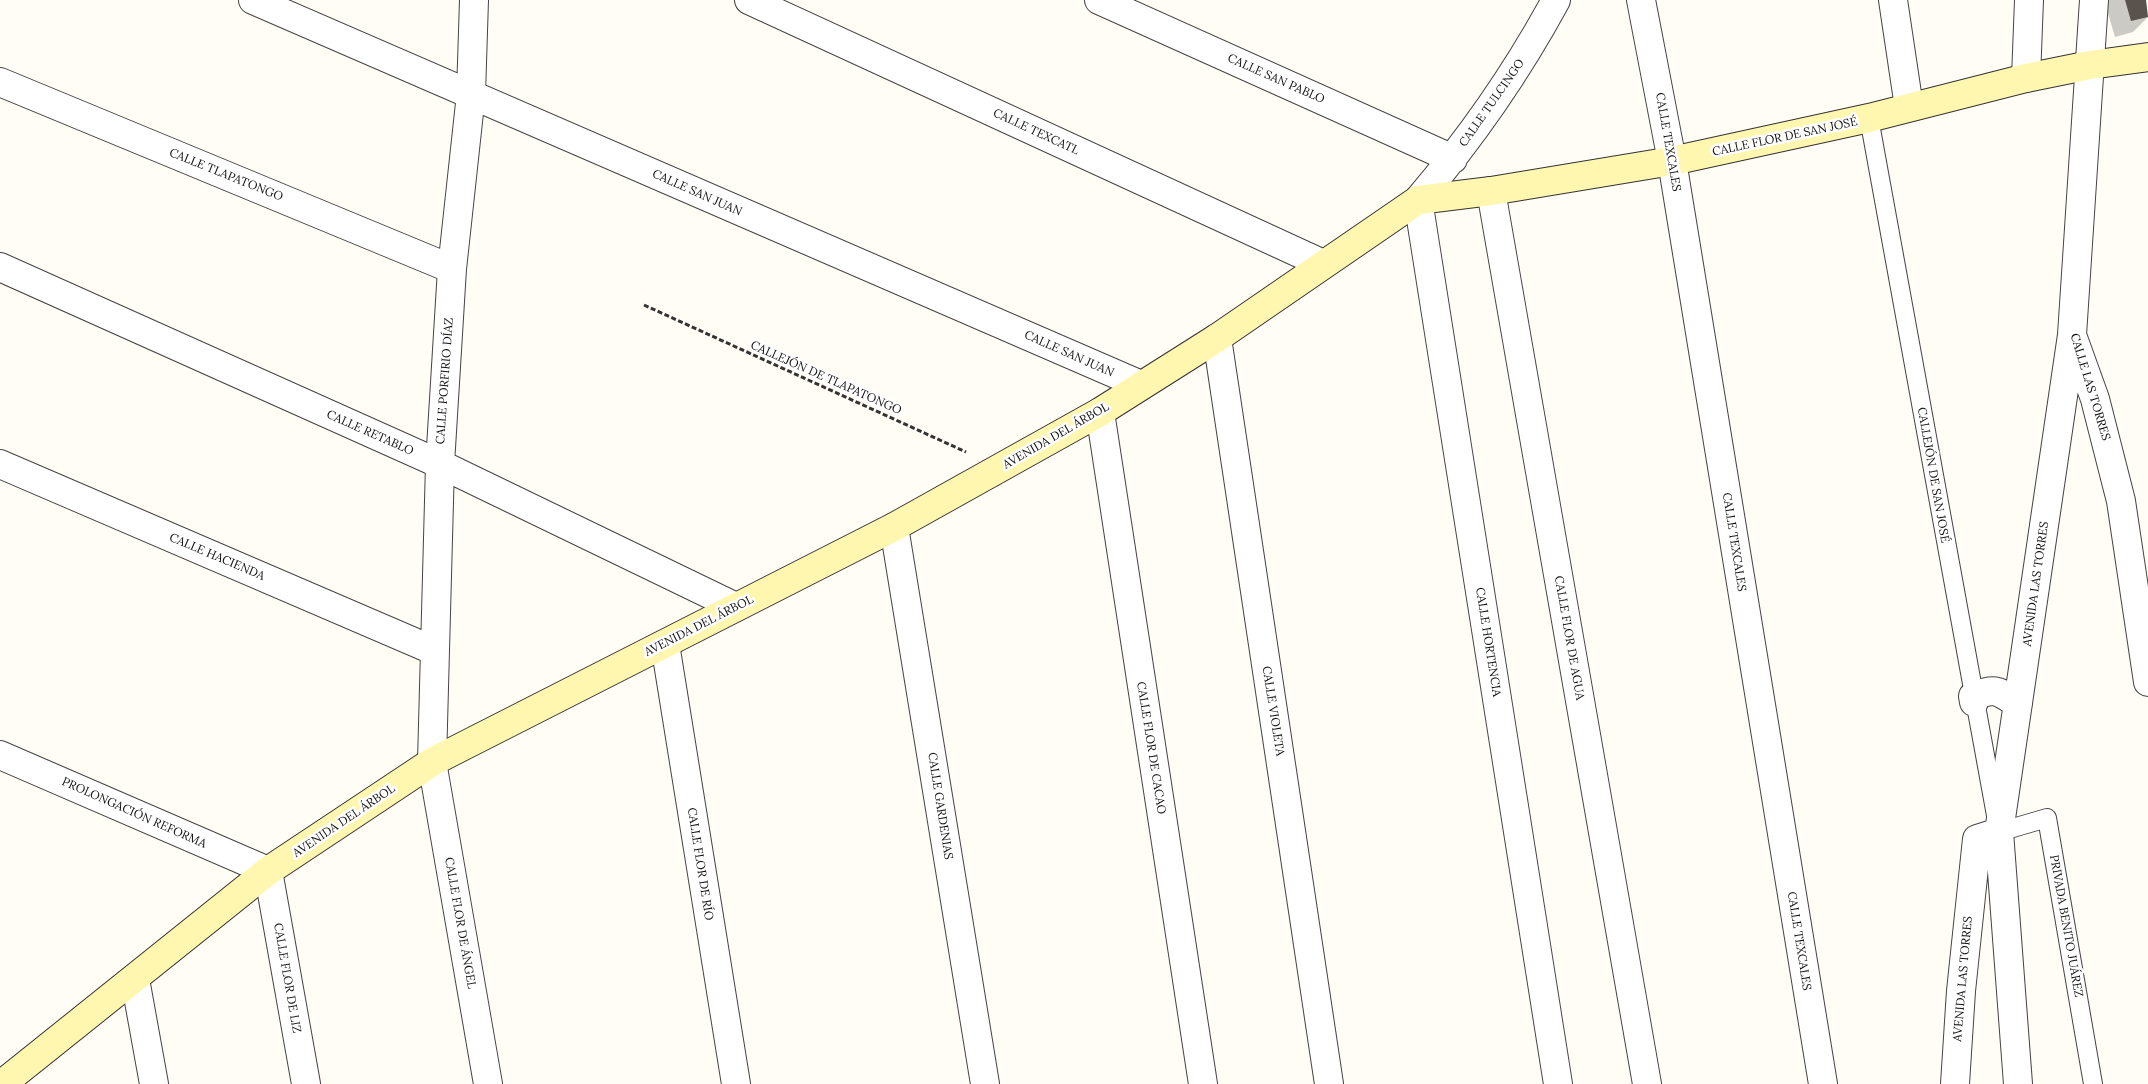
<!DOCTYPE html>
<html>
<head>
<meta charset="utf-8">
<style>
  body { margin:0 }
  canvas { display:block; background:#fffdf5 }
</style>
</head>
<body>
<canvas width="2148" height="1084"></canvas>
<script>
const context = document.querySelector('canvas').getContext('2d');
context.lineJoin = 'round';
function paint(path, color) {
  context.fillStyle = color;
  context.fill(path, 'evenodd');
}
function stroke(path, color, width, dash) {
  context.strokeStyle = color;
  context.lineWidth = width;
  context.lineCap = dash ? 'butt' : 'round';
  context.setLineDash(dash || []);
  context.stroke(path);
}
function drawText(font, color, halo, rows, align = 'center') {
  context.font = font + ' Lora,serif';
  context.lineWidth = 5;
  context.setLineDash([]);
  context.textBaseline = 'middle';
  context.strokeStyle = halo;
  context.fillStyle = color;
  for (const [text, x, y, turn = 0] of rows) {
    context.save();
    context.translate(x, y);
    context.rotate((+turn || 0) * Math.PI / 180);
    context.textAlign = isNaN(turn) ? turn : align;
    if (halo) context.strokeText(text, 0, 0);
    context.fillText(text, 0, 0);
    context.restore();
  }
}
paint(new Path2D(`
  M2104 0H2145L2148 17 2133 32 2115 37Z`), '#0003');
paint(new Path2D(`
  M2125 0H2146L2148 17 2131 21Z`), '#5a524d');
const lane = new Path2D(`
  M1869 118 1999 832 2047 818 2093 1084`);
const street = new Path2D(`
  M253 0 1141 385
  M474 0 471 94 452 269 440 464 432 762 488 1084
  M749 0 1323 264
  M1099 0 1453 159
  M1556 0C1517 72 1471 138 1418 200L1558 1084
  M1641 0 1672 161 1823 1084
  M1893 0 1909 107
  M2094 0 2072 335 2095 399 2121 501 2148 682
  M2026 78 2029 0
  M0 82 452 269
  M1491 191 1647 1084
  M0 267 440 464 736 607
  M1217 338 1329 1084
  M1100 412 1203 1084
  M0 464 435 651
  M894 527 985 1084
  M665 644 736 1084
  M1974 702 1973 696C1997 687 1998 691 2018 704
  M0 755 268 871 306 1084
  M135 979 154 1084
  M1955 1084 1961 991 1977 839 1999 832
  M2018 1084 1999 832 2072 335`);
const secondary = new Path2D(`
  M2 1084 268 871 432 762 894 527 1100 412 1217 338 1418 200 1491 191 1672 161 1869 118 2026 78 2090 65 2148 57`);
stroke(lane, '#444', 20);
stroke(street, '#444', 30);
stroke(secondary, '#333', 30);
stroke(new Path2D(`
  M644 305 966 452`), '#333', 3, [5, 2.5]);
stroke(lane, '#fff', 18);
stroke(street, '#fff', 28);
stroke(secondary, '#fff6b0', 28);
drawText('12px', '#111', '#fff', [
  ["CALLE SAN PABLO",1276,79,24],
  ["CALLE TULCINGO",1492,103,-55],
  ["CALLE TEXCATL",1036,132,25],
  ["CALLE FLOR DE SAN JOSÉ",1785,137,-12],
  ["CALLE TEXCALES",1668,142,80],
  ["CALLE TLAPATONGO",226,175,22],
  ["CALLE SAN JUAN",697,193,24],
  ["CALLE SAN JUAN",1069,354,24],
  ["CALLEJÓN DE TLAPATONGO",826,378,24],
  ["CALLE PORFIRIO DÍAZ",445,381,-86],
  ["CALLE LAS TORRES",2090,387,73],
  ["CALLE RETABLO",370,433,24],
  ["AVENIDA DEL ÁRBOL",1056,436,-30],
  ["CALLEJÓN DE SAN JOSÉ",1933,475,80],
  ["CALLE TEXCALES",1734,542,81],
  ["CALLE HACIENDA",217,557,23],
  ["AVENIDA LAS TORRES",2036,584,-82],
  ["AVENIDA DEL ÁRBOL",699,626,-27],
  ["CALLE FLOR DE AGUA",1569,638,80],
  ["CALLE HORTENCIA",1488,642,81],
  ["CALLE VIOLETA",1273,711,81],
  ["CALLE FLOR DE CACAO",1151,748,81],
  ["CALLE GARDENIAS",940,806,81],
  ["PROLONGACIÓN REFORMA",134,813,24],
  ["AVENIDA DEL ÁRBOL",344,821,-34],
  ["CALLE FLOR DE RÍO",700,864,81],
  ["CALLE FLOR DE ÁNGEL",460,923,80],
  ["PRIVADA BENITO JUÁREZ",2066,926,80],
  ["CALLE TEXCALES",1799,941,81],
  ["CALLE FLOR DE LIZ",287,978,80],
  ["AVENIDA LAS TORRES",1963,979,-85]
]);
</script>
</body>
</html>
